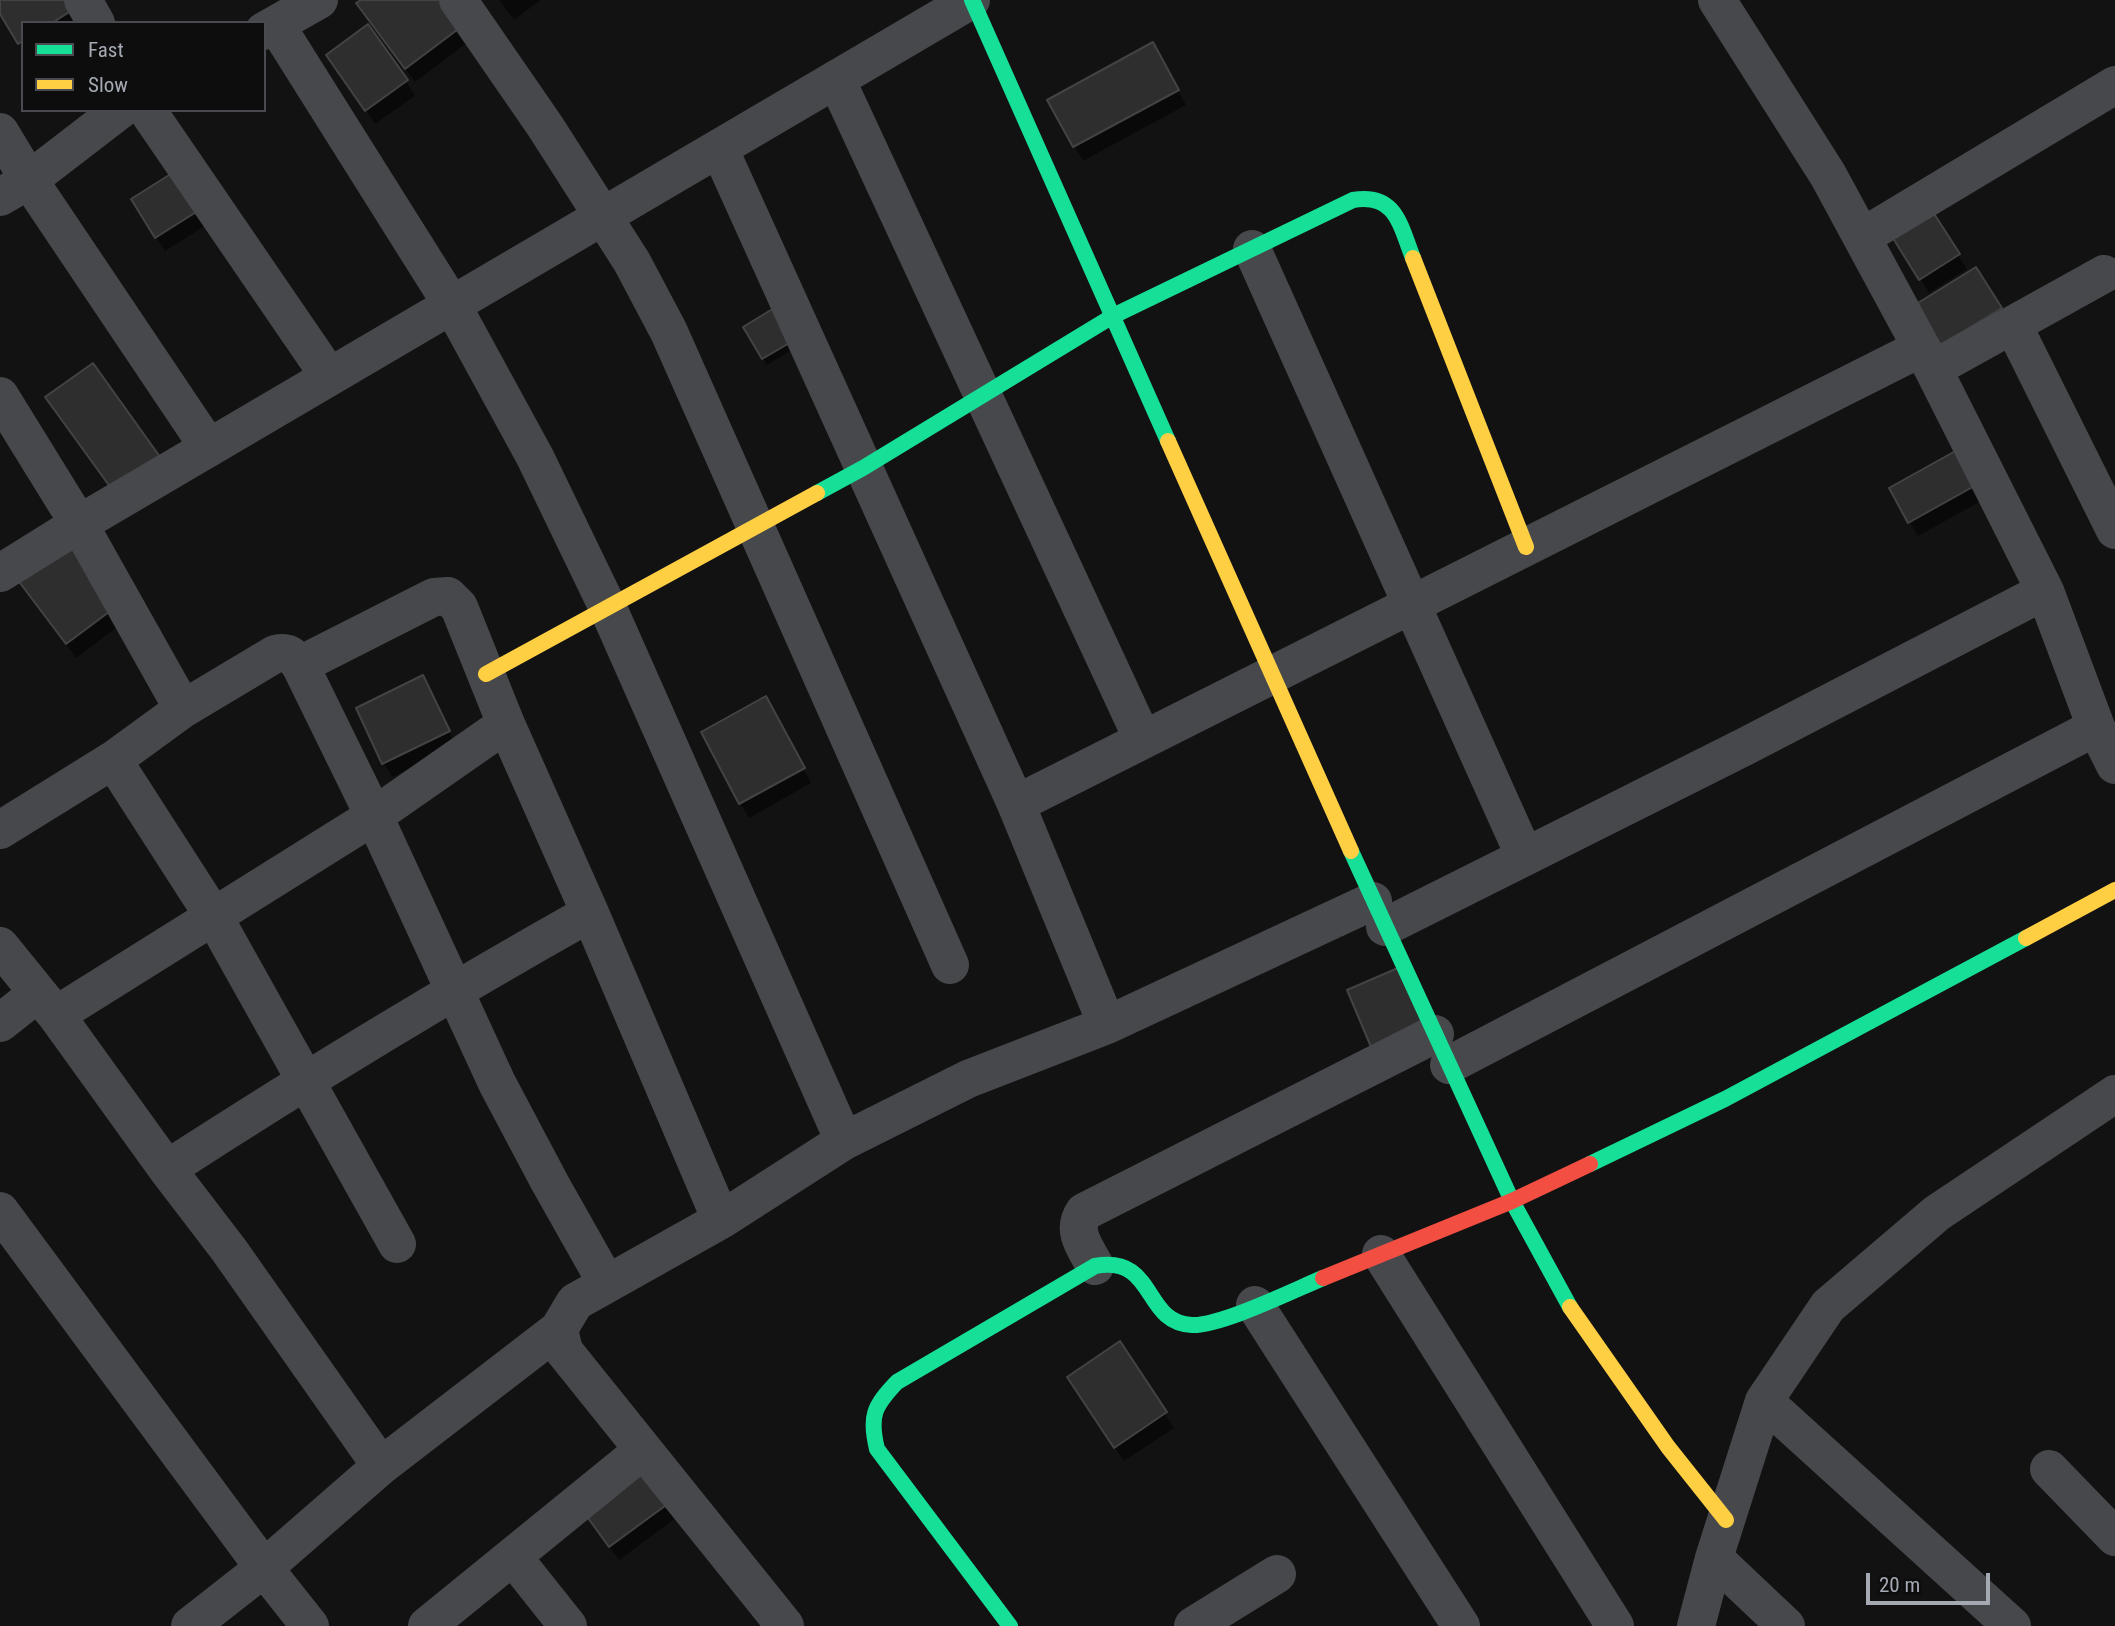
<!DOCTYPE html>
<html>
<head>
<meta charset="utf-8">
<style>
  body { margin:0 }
  #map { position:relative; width:2115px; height:1626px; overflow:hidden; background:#121212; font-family:"Roboto Condensed",sans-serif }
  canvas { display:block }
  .legend { position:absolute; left:21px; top:21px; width:245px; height:91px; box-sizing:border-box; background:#0d0d0e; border:2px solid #494b50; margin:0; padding:9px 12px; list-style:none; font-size:21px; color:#a4a9b2 }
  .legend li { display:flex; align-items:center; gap:14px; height:35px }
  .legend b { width:35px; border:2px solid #494b50 }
  .scale { position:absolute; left:1866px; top:1573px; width:124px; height:32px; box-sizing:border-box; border:4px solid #a4a9b2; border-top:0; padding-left:9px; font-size:21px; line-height:24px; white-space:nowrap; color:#a4a9b2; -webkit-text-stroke:5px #0d0d0e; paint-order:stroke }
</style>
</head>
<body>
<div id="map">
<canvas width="2115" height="1626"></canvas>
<ul class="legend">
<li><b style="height:9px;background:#16e098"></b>Fast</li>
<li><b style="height:9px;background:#ffcf43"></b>Slow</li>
</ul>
<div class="scale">20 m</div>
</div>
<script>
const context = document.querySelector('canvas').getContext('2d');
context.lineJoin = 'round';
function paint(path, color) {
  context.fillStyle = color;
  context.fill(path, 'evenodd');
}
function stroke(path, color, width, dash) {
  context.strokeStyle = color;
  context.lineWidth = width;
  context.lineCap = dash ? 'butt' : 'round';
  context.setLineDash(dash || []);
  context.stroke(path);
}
paint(new Path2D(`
  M0 0H62L76 23H23V49L0 12Z
  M363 0 476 36 415 82 367 18 359 4Z
  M499 0H541L514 20Z
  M328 56 406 81 415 96 375 124Z
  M1161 59 1186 105 1083 161 1049 100Z
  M177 172 208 224 165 251 141 214Z
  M1902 250 1958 255 1967 269 1929 293Z
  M745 327 800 345 767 365Z
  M1958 451 1985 499 1918 536 1891 489Z
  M67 543 124 622 76 658 20 580Z
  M430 692 456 746 392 777 384 763Z
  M774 713 811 783 749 818 740 803Z
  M1119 1344 1174 1428 1124 1461 1077 1392Z
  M639 1466 676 1518 619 1560 591 1522Z`), '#0007');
const building = new Path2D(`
  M0 0H64L71 11 52 23H23V41L18 44 0 14Z
  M361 0H453L469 21 405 69 356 3Z
  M368 24 408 80 365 111 326 55Z
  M1153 42 1179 90 1073 147 1047 100Z
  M177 170 201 209 155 238 131 199Z
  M1931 209 1960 254 1919 280 1891 235Z
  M1976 267 2002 308 1938 347 1913 306Z
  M779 305 798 338 762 359 743 327Z
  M93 363 163 461 116 495 45 397Z
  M1959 449 1978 484 1908 523 1889 488Z
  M67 541 117 606 66 644 17 579Z
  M423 675 450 731 382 764 356 708Z
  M766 696 805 768 739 804 701 732Z
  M1398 968 1426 1031 1374 1054 1347 990Z
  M1120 1341 1167 1412 1114 1448 1067 1377Z
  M639 1463 669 1503 609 1547 580 1507Z`);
paint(building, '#2e2e2f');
stroke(building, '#424345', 2);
stroke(new Path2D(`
  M83 0 96 23
  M458 0 545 126 632 262 669 332 950 965
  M1717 0 1828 175 1933 369 2045 591 2096 727 2115 765
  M276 25 452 305 535 457 607 606 844 1141
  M264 31 319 0
  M836 79 1143 740
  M147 110 329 376
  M0 132 29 180 209 448
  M719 148 1016 804 1107 1025
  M0 197 29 180 120 110
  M1862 237 2115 85
  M1252 249 1525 857
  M2013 325 2115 530
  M1933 369 2104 274
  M0 396 79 524 183 709
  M0 573 79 524 971 0
  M300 665 374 816 497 1083 550 1183 607 1284
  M113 760 214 917 397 1244
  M1016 804 1921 348
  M0 830 113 760 183 709 275 654C288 651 293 655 300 665L434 597 448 596 459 607 506 724 590 913 721 1220
  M1385 927 1746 746 2045 591
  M0 946 56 1015 167 1169 229 1250 381 1466
  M56 1015 374 816 506 724
  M0 1023 38 993
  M1449 1065 2096 727
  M167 1169C306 1079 446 994 590 913
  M0 1211 264 1568 310 1626
  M1381 1254 1615 1626
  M1095 1266C1085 1247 1071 1231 1084 1212L1435 1034
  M1255 1305 1461 1626
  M1764 1401 2012 1626
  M2049 1469 2115 1537
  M513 1557 568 1626
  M1714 1558 1786 1626
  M190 1626 264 1568 381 1466 559 1329
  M427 1626 642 1451
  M785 1626 564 1351 559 1329 575 1302 721 1220 844 1141 968 1079 1107 1025 1373 901
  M1193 1626 1277 1574
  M1696 1626 1714 1558 1764 1401 1828 1306 1937 1213 2115 1094`), '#46484b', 38);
stroke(new Path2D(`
  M972 0 1168 441
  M817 493 863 468 1113 316 1353 200C1396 193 1400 225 1413 258
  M1351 851 1512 1201 1570 1307
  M1590 1164 1725 1099 2026 938
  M1010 1626 877 1449C869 1416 874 1406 897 1382L1095 1266C1157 1255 1142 1323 1192 1325 1221 1326 1294 1290 1323 1278`), '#16e098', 16);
stroke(new Path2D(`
  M1413 258 1526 547
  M1168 441 1351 851
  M486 674 817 493
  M2026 938 2115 890
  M1570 1307 1668 1447 1726 1520`), '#ffcf43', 16);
stroke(new Path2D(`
  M1323 1278 1512 1201 1590 1164`), '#f24e42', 16);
</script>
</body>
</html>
